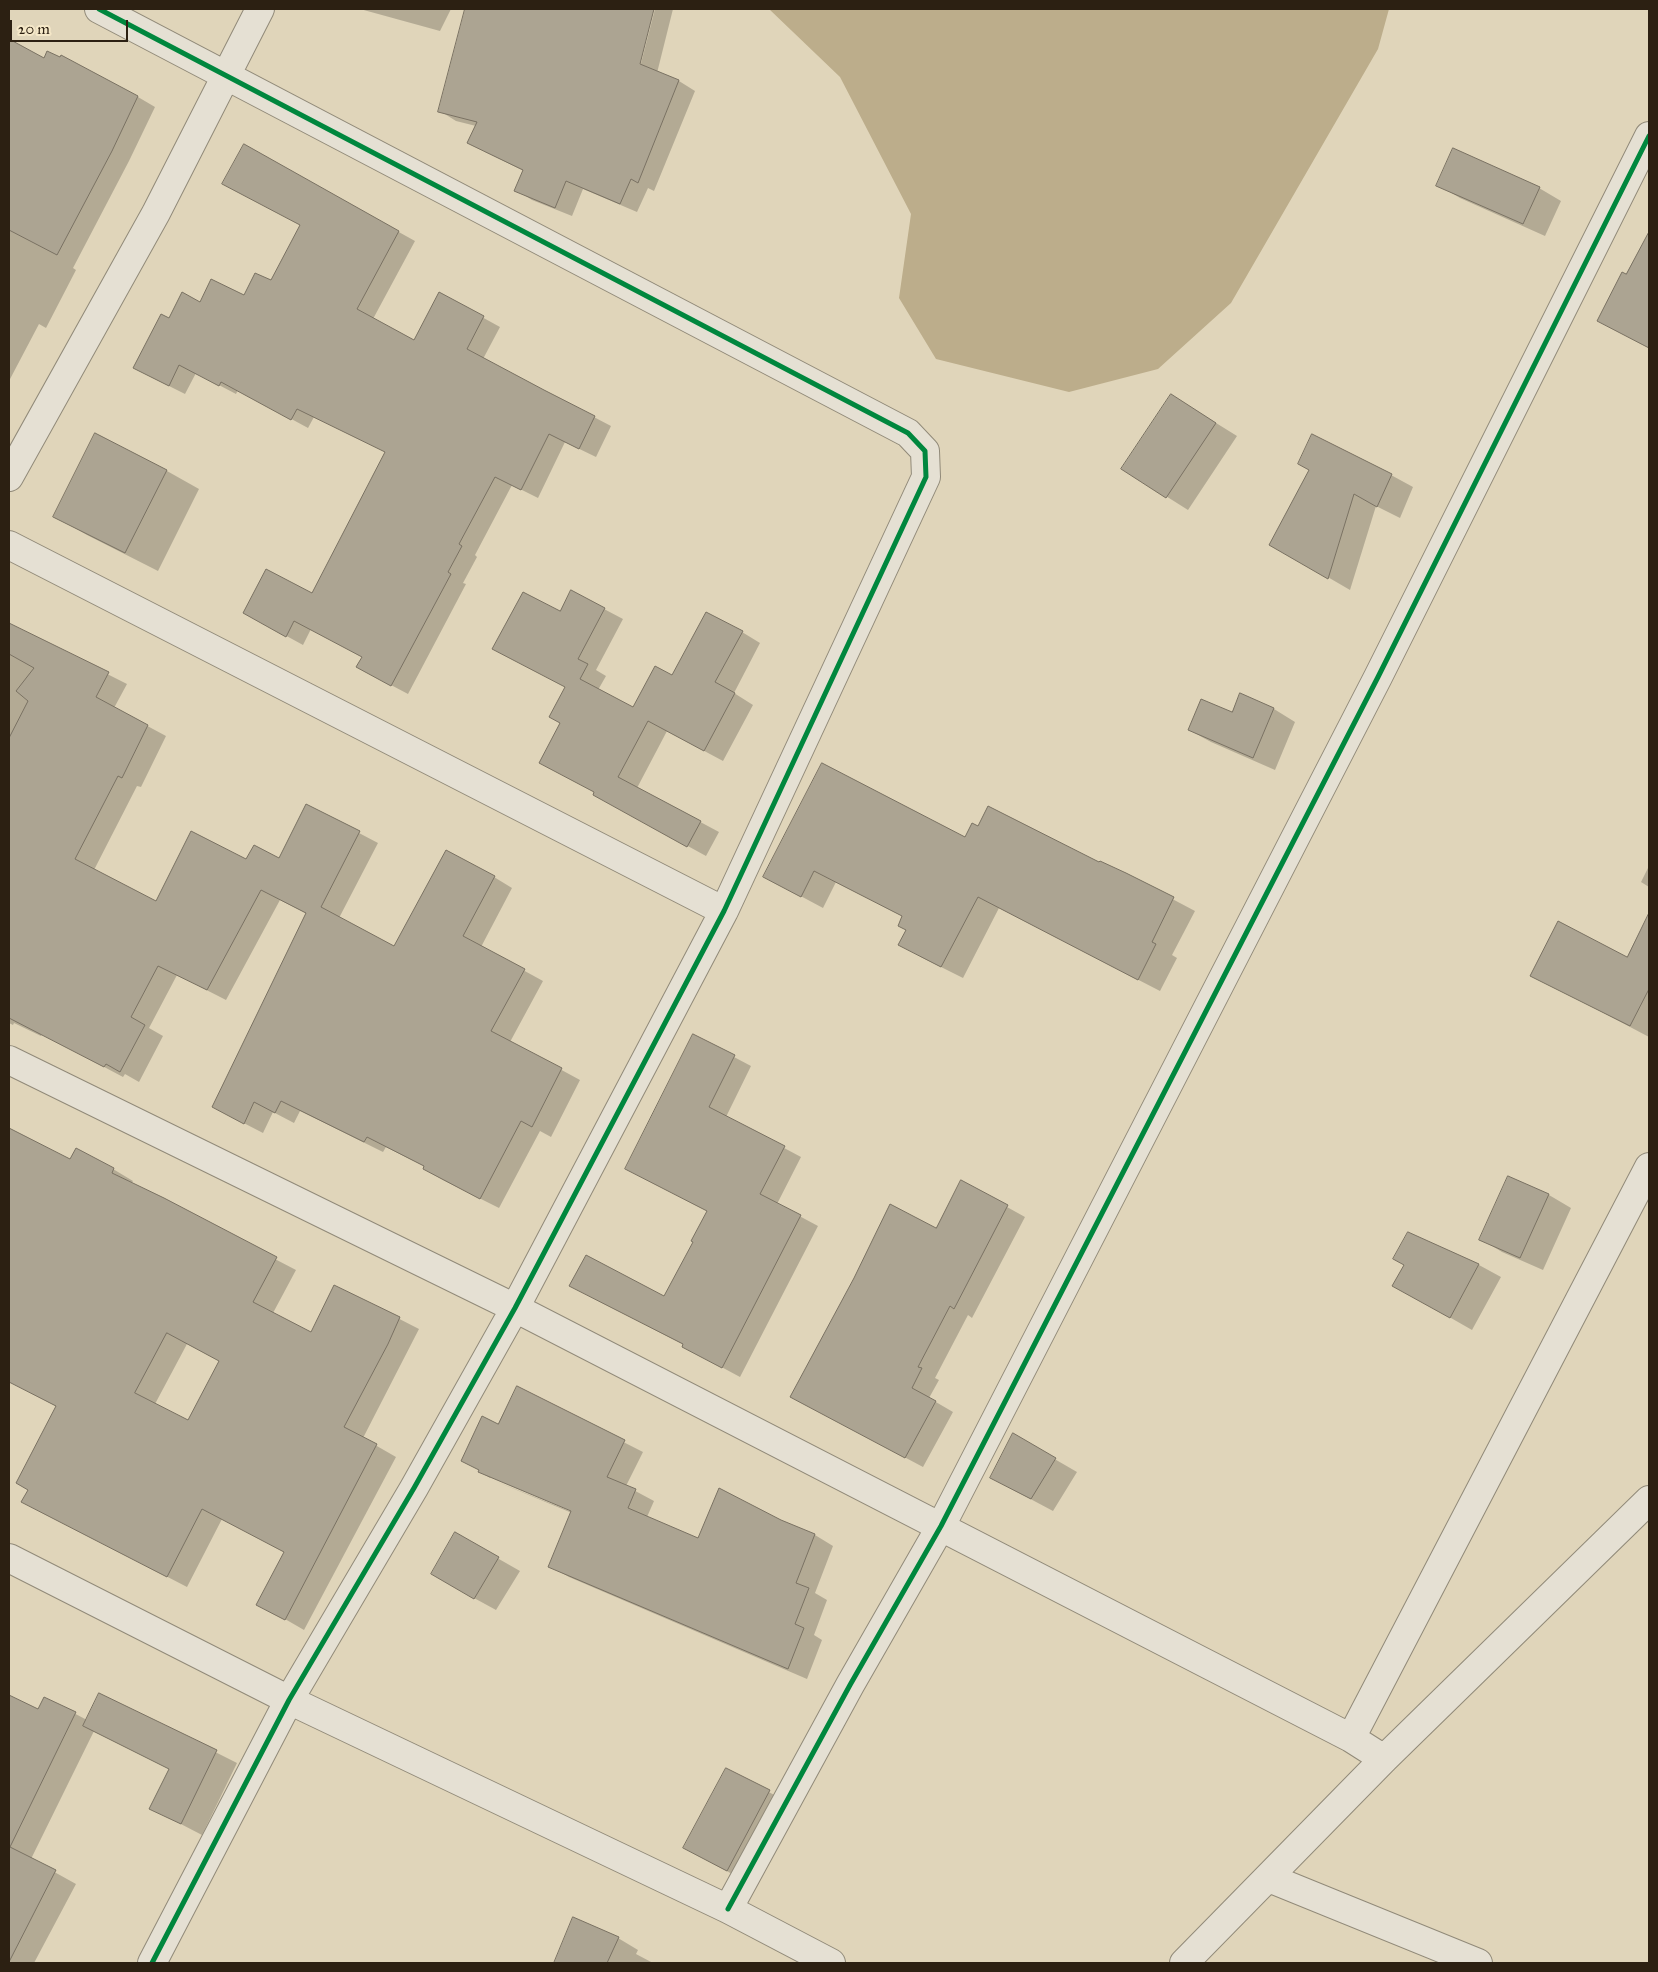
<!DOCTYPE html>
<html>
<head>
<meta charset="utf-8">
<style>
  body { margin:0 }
  #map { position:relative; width:1658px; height:1972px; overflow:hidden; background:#e0d5ba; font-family:"IM FELL Great Primer",serif }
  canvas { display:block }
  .frame { position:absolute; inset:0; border:10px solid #2c2012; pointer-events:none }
  .scale { position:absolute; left:10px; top:20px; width:118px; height:22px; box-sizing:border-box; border:2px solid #2c2012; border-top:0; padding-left:6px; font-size:15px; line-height:18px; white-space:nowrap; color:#2c2012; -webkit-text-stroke:4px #f5e8c8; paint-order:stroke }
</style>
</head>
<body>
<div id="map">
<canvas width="1658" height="1972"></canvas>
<div class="frame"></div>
<div class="scale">20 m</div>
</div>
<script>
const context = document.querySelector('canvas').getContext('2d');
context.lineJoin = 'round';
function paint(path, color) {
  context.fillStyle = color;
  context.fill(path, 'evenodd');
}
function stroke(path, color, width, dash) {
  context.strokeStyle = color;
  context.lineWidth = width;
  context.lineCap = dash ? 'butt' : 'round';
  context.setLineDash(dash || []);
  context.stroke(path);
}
paint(new Path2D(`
  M769 9H1389L1378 49 1231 303 1158 369 1069 392 936 359 899 298 911 214 840 77Z`), '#bcad8b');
paint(new Path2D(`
  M360 9H451L440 31Z
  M467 9H653L637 70 639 71 655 9H673L657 73 679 81 695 91 654 191 648 188 637 212 583 189 572 216 532 200 516 190 524 171 485 152 476 126 456 121 440 111Z
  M9 40 44 59 138 97 155 107 129 161 73 268 76 270 46 328 39 324 9 381Z
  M244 146 415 241 373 319 414 341 440 294 500 327 483 359 611 426 596 457 565 442 538 498 512 485 475 555 477 557 463 583 466 584 408 694 374 676 363 657 311 629 303 645 261 622 312 595 386 452 314 417 308 428 238 390 236 394 196 373 185 394 151 377 170 320 201 303 244 297 272 281 301 225Z
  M1438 185 1539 188 1561 201 1545 236 1460 198Z
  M1649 235V348L1621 333 1626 276Z
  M1171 395 1237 436 1188 510 1123 469Z
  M96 435 167 471 199 489 158 571 87 535 54 516Z
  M1310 470 1391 475 1413 487 1400 518 1376 506 1350 590 1271 544Z
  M604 609 623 619 596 670 606 676 598 690 633 709 673 677 742 632 760 643 734 693 753 705 723 761 667 731 637 788 719 832 706 856 613 805 596 793 562 723 566 688 560 613Z
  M16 628 127 684 114 708 166 736 141 787 137 786 94 870 156 902 247 860H280L359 833 378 843 339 918 395 947 494 877 512 888 481 947 543 981 510 1042 580 1080 551 1137 540 1131 499 1208 443 1180 424 1169 425 1167 386 1147 383 1152 300 1111 294 1123 273 1112 263 1133 232 1117 307 914 280 900 226 1000 177 975 149 1028 163 1036 139 1082 125 1074 123 1077 42 1034 41 1036 14 1023 13 1025 9 1023V642Z
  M1240 695 1274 709 1295 722 1275 770 1211 742 1189 730 1232 714Z
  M965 838 1100 864 1125 874 1195 911 1172 955 1177 958 1160 991 999 908 963 978 921 957 908 930 904 917 836 882 823 908 765 877Z
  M1649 866V887L1641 882Z
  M1649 915V1037L1532 975 1628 958Z
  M734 1057 751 1066 726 1117 801 1157 777 1204 818 1226 740 1377 701 1356 684 1345 588 1295 664 1298 694 1242 708 1211 644 1178Z
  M9 1129 70 1161 113 1169 133 1181 131 1184 296 1270 273 1313 311 1334 335 1286 419 1329 363 1438 396 1457 304 1630 278 1615 285 1552 222 1519 187 1587 23 1502 30 1490 57 1407 11 1382 14 1374 9 1371ZM187 1344 220 1361 188 1421 155 1404Z
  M1509 1178 1549 1195 1571 1208 1543 1270 1502 1252 1481 1239Z
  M962 1182 1025 1217 972 1318 968 1315 935 1378 939 1380 929 1398 953 1412 923 1467 810 1407 937 1229Z
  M1408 1233 1479 1265 1501 1277 1472 1330 1416 1298 1405 1265Z
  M517 1388 643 1452 626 1486 654 1501 647 1517 699 1540 780 1521 815 1535 833 1546 815 1593 827 1600 814 1635 822 1640 807 1679 569 1577 550 1566 572 1513 495 1481 577 1514 578 1512 491 1476 490 1478 495 1481 480 1472 498 1426Z
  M1013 1435 1077 1472 1053 1511 991 1478Z
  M455 1534 520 1571 496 1610 474 1598Z
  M100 1694 237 1763 202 1835 150 1808 170 1769 94 1731 31 1859 76 1884 34 1963H9V1697L39 1711 45 1698 87 1720Z
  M726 1769 791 1804 749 1883 706 1860Z
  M574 1919 618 1938 638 1950 636 1954 653 1963H555Z`), '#0003');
const building = new Path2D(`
  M465 9H654L640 64 679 80 638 183 631 179 620 204 566 181 555 208 514 191 523 170 467 143 477 122 438 112Z
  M9 39 44 58 47 51 60 57 61 55 138 96 112 151 57 255 9 230Z
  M244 144 399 231 357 309 414 340 439 292 484 316 467 349 544 390 595 416 579 449 549 434 521 490 495 477 459 544 462 546 448 572 451 574 391 686 356 667 362 657 294 621 286 637 243 613 266 569 312 593 385 452 297 409 291 420 221 382 219 386 179 365 169 386 133 368 161 314 169 318 182 292 200 302 211 279 244 295 255 273 271 280 300 225 222 184Z
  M1453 148 1540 187 1523 224 1436 186Z
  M1649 232V348L1597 321 1622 272 1626 274Z
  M1171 394 1216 423 1166 498 1121 469Z
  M95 433 167 470 125 553 53 517Z
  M1312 434 1392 474 1377 507 1354 494 1328 579 1269 545 1309 470 1298 464Z
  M571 590 605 608 578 659 588 664 580 679 633 707 655 666 672 675 706 612 743 631 715 682 735 693 704 751 648 721 618 777 701 821 687 847 593 795 594 792 539 763 560 723 549 717 565 687 492 649 523 592 560 611Z
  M9 623 109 672 96 697 148 725 122 778 118 776 75 859 156 901 191 831 246 859 254 845 279 858 306 804 360 831 321 907 394 946 446 850 495 876 463 936 525 969 491 1031 562 1068 532 1127 521 1121 480 1199 423 1169 424 1166 367 1137 364 1142 281 1101 275 1113 254 1102 244 1124 212 1107 306 913 261 890 207 990 158 966 131 1017 145 1025 120 1072 106 1064 104 1067 9 1018V738L28 701 16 691 34 668 9 654Z
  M1240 693 1274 708 1253 758 1188 730 1201 699 1232 712Z
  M822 763 965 837 972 823 978 826 988 806 1099 862 1100 861 1126 873 1174 897 1152 942 1156 944 1138 980 978 897 941 967 898 945 906 930 898 926 902 916 814 871 801 897 763 877Z
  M1649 913V989L1630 1026 1530 976 1558 921 1627 957Z
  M693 1034 735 1055 709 1107 785 1146 760 1194 801 1215 722 1368 682 1347 683 1344 569 1286 586 1255 664 1296 693 1242 691 1241 707 1211 625 1169Z
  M9 1128 70 1159 76 1148 114 1168 112 1173 164 1198 277 1257 253 1302 311 1332 334 1285 400 1317 388 1344 344 1427 377 1444 285 1620 256 1605 284 1552 202 1509 167 1577 21 1502 28 1490 16 1483 56 1406 9 1382ZM167 1333 219 1361 188 1420 135 1393Z
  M1508 1176 1549 1194 1520 1258 1479 1240Z
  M961 1180 1008 1205 954 1309 950 1306 918 1367 922 1368 912 1388 936 1401 905 1458 790 1397 854 1278 890 1204 936 1228Z
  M1408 1232 1479 1264 1450 1318 1392 1286 1404 1265 1393 1259Z
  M517 1386 625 1440 607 1477 636 1489 628 1508 698 1538 719 1488 781 1520 815 1534 796 1583 809 1588 795 1624 804 1628 788 1669 548 1567 571 1511 478 1472 479 1470 461 1461 482 1416 498 1424Z
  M1013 1433 1056 1458 1031 1499 990 1478Z
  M455 1532 499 1557 474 1599 431 1574Z
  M99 1693 217 1750 181 1824 149 1809 169 1769 83 1726Z
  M9 1695 38 1709 44 1697 76 1712 10 1847 56 1870 9 1962Z
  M726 1768 770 1790 727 1871 683 1848Z
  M573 1917 619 1937 607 1963H554Z`);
paint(building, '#aca492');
stroke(building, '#797162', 1);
const street = new Path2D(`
  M99 9 908 433 925 451 926 477 724 911 515 1308 414 1488 289 1700 152 1963
  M9 477 156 213 260 9
  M9 545 724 911
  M9 1060 515 1308 1351 1738 1384 1759
  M9 1558 289 1700 728 1909 831 1963
  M1351 1738 1649 1167
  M1269 1878 1478 1963
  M728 1909 850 1685 941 1526 1378 677 1649 136
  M1184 1963 1384 1759 1649 1500`);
stroke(street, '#918a79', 30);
stroke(street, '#e5e0d3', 28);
stroke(new Path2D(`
  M99 9 908 433 925 451 926 477 724 911 515 1308 414 1488 289 1700 152 1963
  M728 1909 850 1685 941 1526 1378 677 1649 136`), '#00873e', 5);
</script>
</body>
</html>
